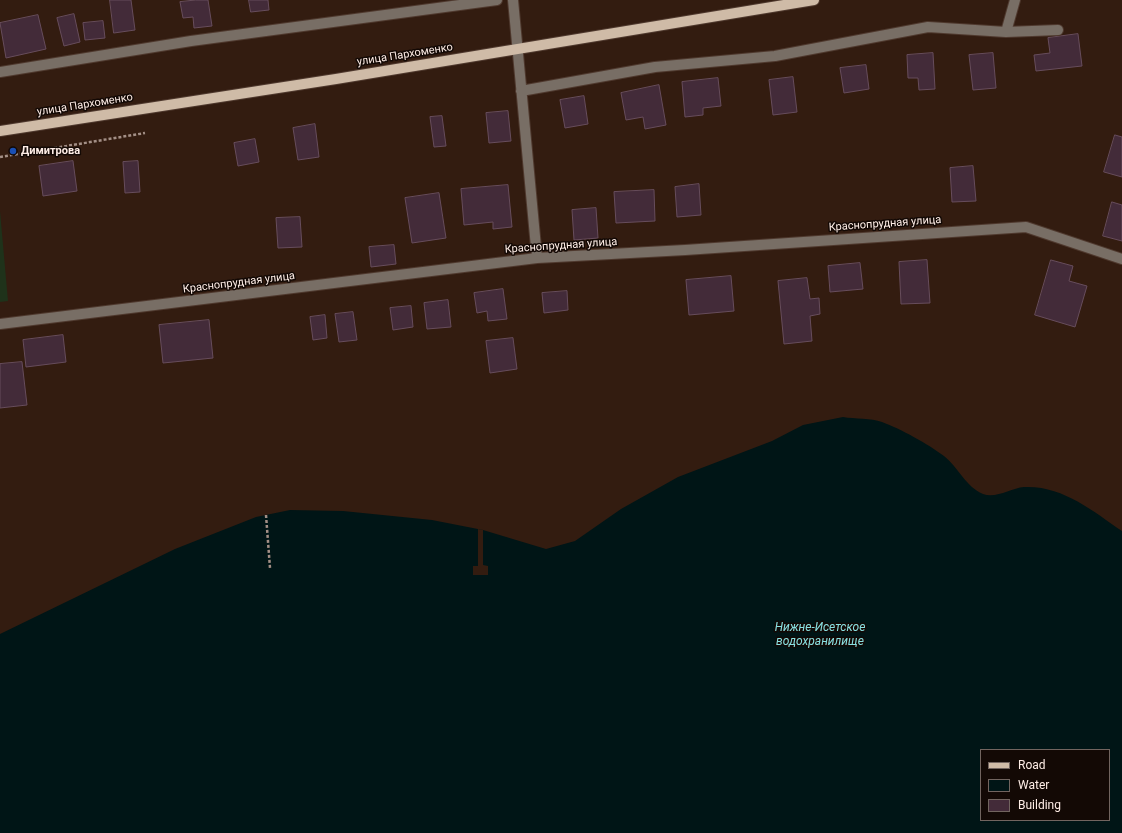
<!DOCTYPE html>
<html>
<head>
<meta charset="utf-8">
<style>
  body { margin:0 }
  #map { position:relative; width:1122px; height:833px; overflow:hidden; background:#331c10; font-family:Roboto,sans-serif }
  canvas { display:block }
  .legend { position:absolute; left:980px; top:749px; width:130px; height:72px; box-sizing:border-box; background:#130905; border:1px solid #71645f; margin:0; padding:5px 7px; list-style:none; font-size:12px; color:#feede6 }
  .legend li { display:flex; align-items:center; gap:8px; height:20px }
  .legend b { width:20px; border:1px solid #71645f }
</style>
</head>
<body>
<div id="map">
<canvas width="1122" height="833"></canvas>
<ul class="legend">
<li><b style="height:5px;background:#cfbba7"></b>Road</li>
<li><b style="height:11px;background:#001516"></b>Water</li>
<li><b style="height:11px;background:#432b39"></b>Building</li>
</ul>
</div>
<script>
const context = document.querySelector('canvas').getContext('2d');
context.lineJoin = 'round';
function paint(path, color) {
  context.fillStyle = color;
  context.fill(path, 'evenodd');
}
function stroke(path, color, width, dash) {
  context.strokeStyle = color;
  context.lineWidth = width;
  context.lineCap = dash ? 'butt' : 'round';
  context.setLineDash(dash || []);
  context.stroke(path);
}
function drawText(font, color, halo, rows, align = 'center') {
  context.font = font + ' Roboto,sans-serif';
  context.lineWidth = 3;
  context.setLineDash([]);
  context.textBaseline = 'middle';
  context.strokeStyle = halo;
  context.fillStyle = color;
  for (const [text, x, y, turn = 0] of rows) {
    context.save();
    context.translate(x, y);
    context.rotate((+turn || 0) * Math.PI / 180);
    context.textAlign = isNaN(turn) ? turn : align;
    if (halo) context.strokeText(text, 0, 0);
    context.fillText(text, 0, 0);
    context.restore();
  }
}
paint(new Path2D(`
  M0 211 8 301 0 302Z`), '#1f321a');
paint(new Path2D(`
  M843 417C855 419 871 418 882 422 901 429 928 444 944 456 958 467 966 487 983 494 996 499 1011 488 1024 487 1062 485 1093 511 1122 531V833H0V634L175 549 256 517 290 510 343 511 432 520 483 530 546 549 575 541 621 509 678 477 772 441 803 425ZM981 750H1109V820H981Z`), '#001516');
paint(new Path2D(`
  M478 529 483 530V565L488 566V575H473V566H478Z`), '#331c10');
const building = new Path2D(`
  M110 0H131L135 30 114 33Z
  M196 0H208L212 26 194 28 193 17 183 18 180 2Z
  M249 0H268L269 10 251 12Z
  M74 14 80 42 64 46 57 18Z
  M38 15 46 49 6 58 0 23Z
  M103 21 105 38 85 40 83 23Z
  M1078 34 1082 66 1036 71 1034 55 1050 53 1048 38Z
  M933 53 935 89 919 90 918 78H908L907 55Z
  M993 53 996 88 973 90 969 55Z
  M866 65 869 89 844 93 840 68Z
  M793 77 797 112 773 115 769 80Z
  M718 78 721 106 703 108V115L685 117 682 82Z
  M659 85 666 125 645 129 643 117 626 120 621 93Z
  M584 96 588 124 565 128 560 100Z
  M508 111 511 141 489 143 486 113Z
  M442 116 446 146 434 147 430 117Z
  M315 124 319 157 298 160 293 128Z
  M1115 135 1122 137V177L1104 172Z
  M255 139 259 162 238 166 234 143Z
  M73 161 77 191 43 196 39 166Z
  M138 161 140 192 125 193 123 162Z
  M973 166 976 201 952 202 950 168Z
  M699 184 701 215 677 217 675 187Z
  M508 185 512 227 493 229V222L464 225 461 189Z
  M654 190 655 221 616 223 614 192Z
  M439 193 446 238 412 243 405 198Z
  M1112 202 1122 205V241L1103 236Z
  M596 208 598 238 574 240 572 210Z
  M300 217 302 247 278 248 276 218Z
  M394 245 396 264 371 267 369 247Z
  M927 260 930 303 901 304 899 262Z
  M1051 260 1073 266 1069 281 1087 286 1075 327 1035 315Z
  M860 263 863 289 830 292 828 266Z
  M731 276 734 311 689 315 686 280Z
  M807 278 810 299 819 298 820 314 810 316 812 341 784 344 778 281Z
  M503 289 507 319 488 321 487 311 477 313 474 293Z
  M567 291 568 310 544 313 542 293Z
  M448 300 451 327 427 329 424 303Z
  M411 306 413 327 393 330 390 308Z
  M353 312 357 340 339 342 335 314Z
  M325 315 327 338 313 340 310 317Z
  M209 320 213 358 163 363 159 325Z
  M63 335 66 362 26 367 23 340Z
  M513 338 517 369 490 373 486 341Z
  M22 362 27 405 0 408V364Z`);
paint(building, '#432b39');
stroke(building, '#674d5c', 1);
const minor = new Path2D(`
  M513 0 537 258
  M1015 0 1006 32 1058 30
  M0 72 191 41 497 0
  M521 91 655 67 775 56 928 27 1006 32
  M0 324 537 258 685 250 1026 227 1122 259`);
const major = new Path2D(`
  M0 131 336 79 814 0`);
stroke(minor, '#4f392e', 12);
stroke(major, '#4f392e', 12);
stroke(new Path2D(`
  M0 157 145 133
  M266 515 270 568`), '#a38f86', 2.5, [3, 2]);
stroke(minor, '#786e65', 10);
stroke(major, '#cfbba7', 10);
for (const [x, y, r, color] of [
  [13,151,4,"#1a4fb4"]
]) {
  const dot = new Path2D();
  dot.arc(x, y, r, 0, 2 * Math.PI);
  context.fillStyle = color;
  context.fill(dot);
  stroke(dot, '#130905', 1.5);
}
drawText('11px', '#feede6', '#130905', [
  ["улица Пархоменко",405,55,-9],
  ["улица Пархоменко",85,105,-9],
  ["Краснопрудная улица",885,224,-4],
  ["Краснопрудная улица",561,246,-4],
  ["Краснопрудная улица",239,283,-7]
]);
drawText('bold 11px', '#feede6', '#130905', [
  ["Димитрова",21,151]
], 'left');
drawText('italic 12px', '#89e0e1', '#130905', [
  ["Нижне-Исетское",820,628],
  ["водохранилище",820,642]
]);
</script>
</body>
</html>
